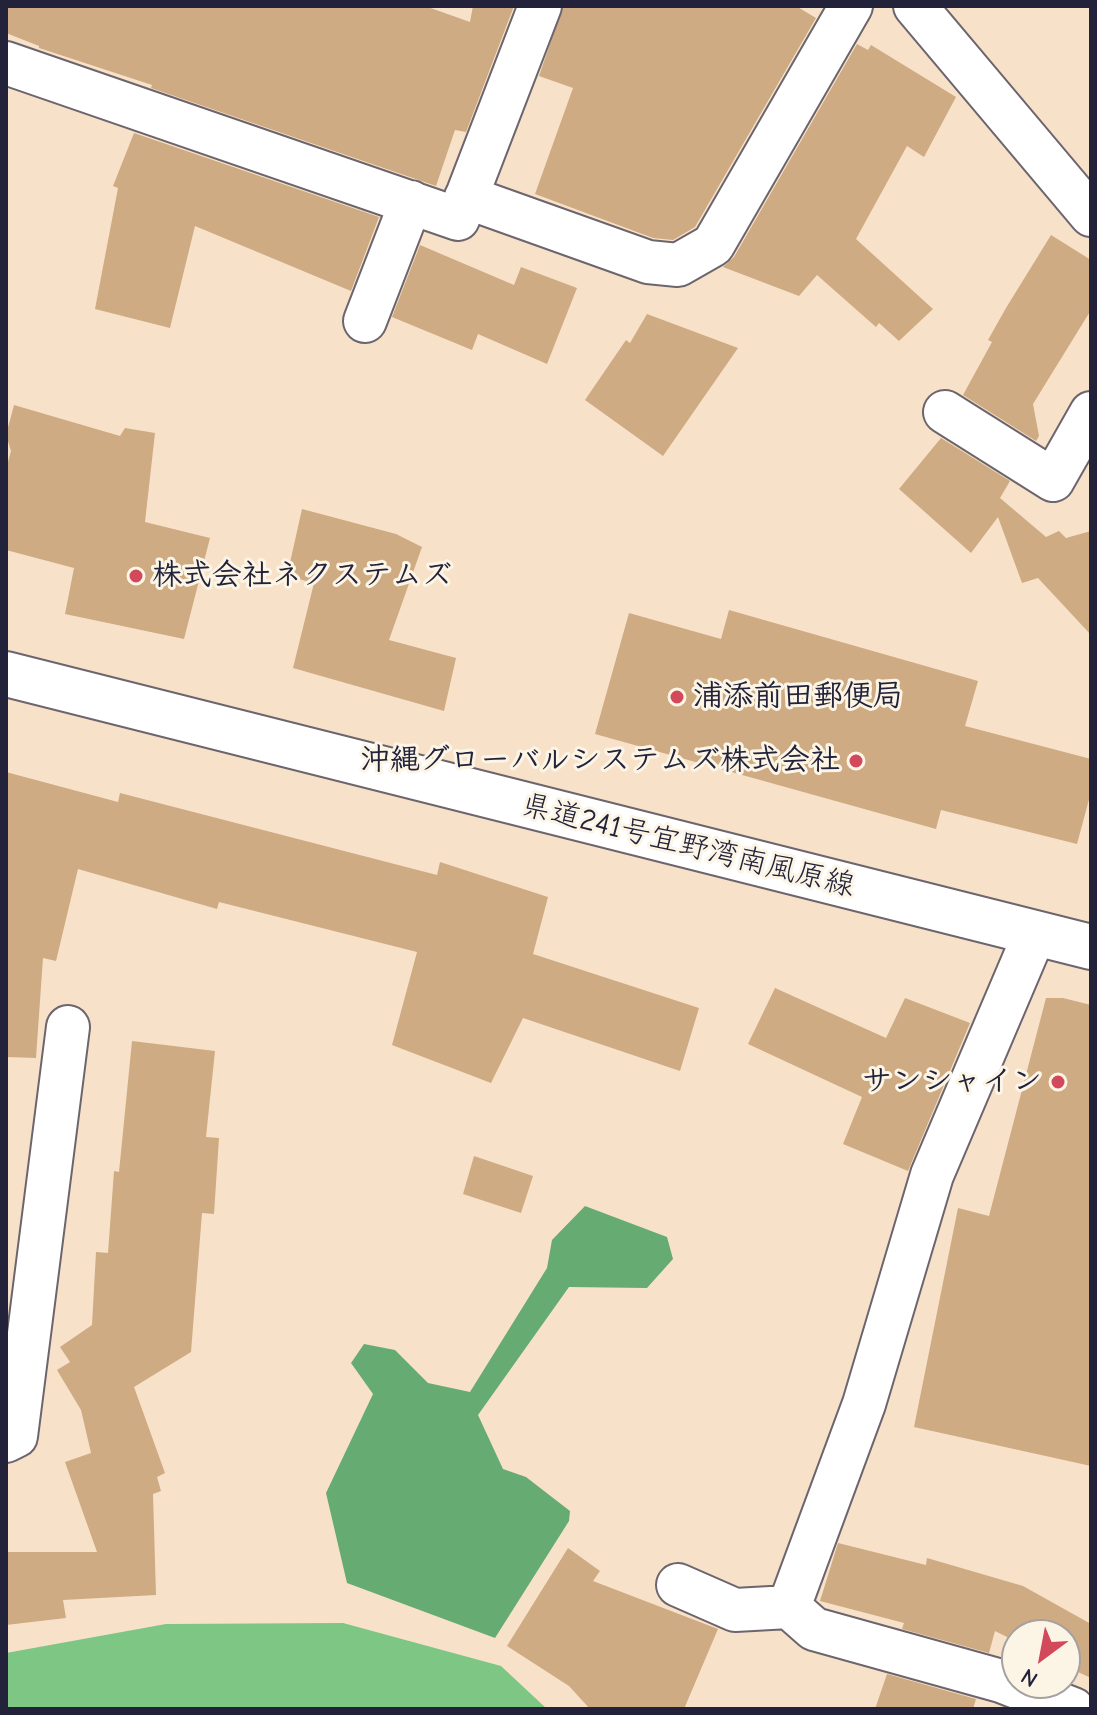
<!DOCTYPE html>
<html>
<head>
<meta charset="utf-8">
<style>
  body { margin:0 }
  #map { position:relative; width:1097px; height:1715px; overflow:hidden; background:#f7e2c9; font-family:"Comic Neue",sans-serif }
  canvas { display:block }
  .frame { position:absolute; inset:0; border:8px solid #22223b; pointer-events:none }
  .north { position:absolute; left:1001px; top:1619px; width:80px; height:80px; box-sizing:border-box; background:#fcf5e5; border:2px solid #a5a1a1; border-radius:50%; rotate:212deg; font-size:22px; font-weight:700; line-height:32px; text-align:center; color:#22223b }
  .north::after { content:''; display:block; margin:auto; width:28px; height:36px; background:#d1495b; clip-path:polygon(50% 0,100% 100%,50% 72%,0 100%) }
</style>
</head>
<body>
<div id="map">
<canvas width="1097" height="1715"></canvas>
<div class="frame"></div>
<div class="north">N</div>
</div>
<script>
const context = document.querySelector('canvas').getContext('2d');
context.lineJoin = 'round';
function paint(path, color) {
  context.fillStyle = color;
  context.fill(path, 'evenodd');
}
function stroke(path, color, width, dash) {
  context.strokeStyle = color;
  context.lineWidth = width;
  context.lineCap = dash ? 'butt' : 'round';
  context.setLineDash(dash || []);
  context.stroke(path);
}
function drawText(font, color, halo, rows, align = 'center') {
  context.font = font + ' "Comic Neue","Klee One",sans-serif';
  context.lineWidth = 6;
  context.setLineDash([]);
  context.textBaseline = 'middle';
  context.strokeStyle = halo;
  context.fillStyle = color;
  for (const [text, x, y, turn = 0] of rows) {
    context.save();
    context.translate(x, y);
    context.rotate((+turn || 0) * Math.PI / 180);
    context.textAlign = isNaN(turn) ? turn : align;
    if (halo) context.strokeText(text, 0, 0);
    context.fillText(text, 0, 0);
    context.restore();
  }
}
paint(new Path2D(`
  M343 1623 501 1666 547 1709H6V1653L166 1624Z`), '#7dc683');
paint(new Path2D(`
  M585 1206 667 1237 673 1259 647 1288 569 1287 478 1415 503 1469 526 1477 570 1511 569 1521 495 1638 347 1583 326 1493 373 1394 351 1363 364 1344 395 1350 428 1383 470 1392 547 1268 552 1240Z`), '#66ab71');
paint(new Path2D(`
  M6 6H425L470 22 473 6H514L466 132 455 130 436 186 151 88 152 85 39 48V46L6 33Z
  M563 6H796L816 18 695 227 673 240 653 238 535 194 573 88 539 76Z
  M857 44 868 50 871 45 956 97 924 157 907 146 856 239 933 309 899 341 879 323 876 327 817 275 799 296 723 267 734 257Z
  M134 133 379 217 351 291 195 226 170 328 95 309 118 188 113 186Z
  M1051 235 1091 260V310L1033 404 1039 436 1036 441 963 395 992 342 988 340 1006 308Z
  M420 245 514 285 521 267 577 288 547 364 478 334 472 350 392 317Z
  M647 314 738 348 663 456 585 400 626 340 630 343Z
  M14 405 120 436 125 428 155 433 145 522 210 538 184 639 65 614 74 568 6 550V469L11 451 6 435Z
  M941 438 1010 481 1000 498 1046 537 1059 531 1066 538 1091 531V635L1038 578 1022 583 998 517 971 553 899 489Z
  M302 509 396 534 422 547 389 640 456 658 444 711 293 668 314 583 287 576Z
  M729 610 978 681 965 726 1091 759V792L1077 844 941 810 936 829 595 734 629 613 721 639Z
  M6 772 118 802 120 793 437 875 440 862 548 897 533 954 699 1008 680 1071 523 1018 491 1083 392 1045 417 952 219 902 217 909 78 869 56 961 43 958 36 1058 6 1057Z
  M775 988 886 1038 905 998 970 1023 908 1171 843 1144 862 1097 748 1044Z
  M1046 998H1063L1091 1005V1466L914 1427 958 1208 989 1216Z
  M132 1041 215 1051 206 1137 219 1138 214 1214 202 1213 191 1352 134 1387 165 1473 157 1477 161 1491 153 1494 156 1595 63 1600 66 1618 6 1625V1552H97L65 1462 91 1453 81 1410 57 1370 70 1362 60 1347 92 1325 96 1252 108 1253 114 1171 119 1172Z
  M474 1156 533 1176 521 1213 463 1194Z
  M838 1543 926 1565 927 1558 1023 1586 1091 1624V1678L1065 1666V1635H1017V1642L995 1631 989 1653 902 1629 904 1623 820 1601Z
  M568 1548 600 1571 593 1581 718 1629 684 1709H590L569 1686 507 1646Z
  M887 1674 976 1699 973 1709H875Z`), '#ceab82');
const minor = new Path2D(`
  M915 6 1091 215
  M6 63 458 219 540 6
  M466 197 648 262 678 265 713 245 851 6
  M365 321 411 202
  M945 412 1053 480 1091 413
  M6 1441 16 1436 68 1027
  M678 1585 735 1610 789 1607 814 1629 1001 1681 1073 1709
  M789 1607 864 1404 932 1175 1035 933`);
const secondary = new Path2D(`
  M6 674 1091 947`);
stroke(minor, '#6d656d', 46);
stroke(secondary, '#6d656d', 48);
stroke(minor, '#fff', 42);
stroke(secondary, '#fff', 44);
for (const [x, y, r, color] of [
  [136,576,8,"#d1495b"],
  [677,697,8,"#d1495b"],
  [856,761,8,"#d1495b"],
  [1058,1082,8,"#d1495b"]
]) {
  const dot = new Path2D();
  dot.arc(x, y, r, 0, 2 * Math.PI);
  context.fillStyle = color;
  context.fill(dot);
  stroke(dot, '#fcf5e5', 3);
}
drawText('bold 30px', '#22223b', '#fcf5e5', [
  ["株式会社ネクステムズ",152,576],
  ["浦添前田郵便局",693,697],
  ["沖縄グローバルシステムズ株式会社",840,761,"right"],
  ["サンシャイン",1042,1082,"right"]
], 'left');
drawText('30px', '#22223b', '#fcf5e5', [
  ["県道241号宜野湾南風原線",688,846,14]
]);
</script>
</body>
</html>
